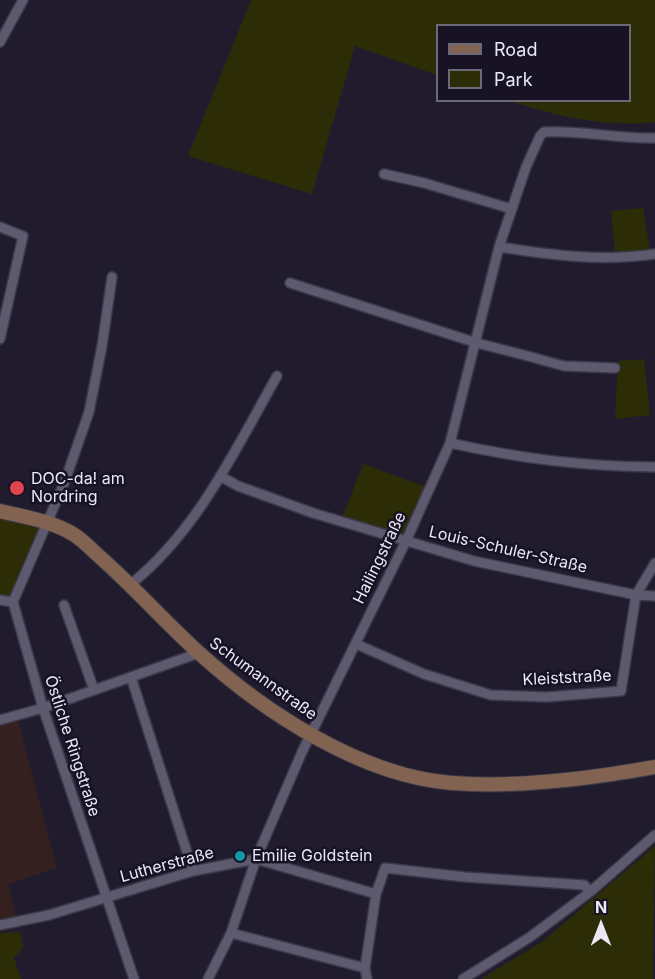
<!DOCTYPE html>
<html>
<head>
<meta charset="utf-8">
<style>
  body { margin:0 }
  #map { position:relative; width:655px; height:979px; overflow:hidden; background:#201c2e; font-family:Inter,sans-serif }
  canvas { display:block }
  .legend { position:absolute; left:436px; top:24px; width:195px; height:78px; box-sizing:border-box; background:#171224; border:2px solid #6b6878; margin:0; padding:8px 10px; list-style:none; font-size:18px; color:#eae8f5 }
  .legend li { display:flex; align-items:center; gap:12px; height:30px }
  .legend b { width:30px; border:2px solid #6b6878 }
  .north { position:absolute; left:571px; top:895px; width:60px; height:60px; -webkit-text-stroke:4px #171224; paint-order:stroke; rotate:0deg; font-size:16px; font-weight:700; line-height:24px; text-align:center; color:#eae8f5 }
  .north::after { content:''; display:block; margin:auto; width:21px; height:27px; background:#eae8f5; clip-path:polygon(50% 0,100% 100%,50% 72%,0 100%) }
</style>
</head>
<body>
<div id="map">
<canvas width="655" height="979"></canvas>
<ul class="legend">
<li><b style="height:8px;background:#826251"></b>Road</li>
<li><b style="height:16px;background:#2c2d07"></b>Park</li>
</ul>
<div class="north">N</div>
</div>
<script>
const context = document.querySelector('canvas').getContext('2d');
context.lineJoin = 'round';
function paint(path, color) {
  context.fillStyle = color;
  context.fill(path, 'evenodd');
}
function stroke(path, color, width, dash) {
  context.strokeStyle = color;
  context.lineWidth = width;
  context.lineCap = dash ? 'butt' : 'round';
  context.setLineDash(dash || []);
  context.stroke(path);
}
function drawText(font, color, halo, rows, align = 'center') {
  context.font = font + ' Inter,sans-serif';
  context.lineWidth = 5;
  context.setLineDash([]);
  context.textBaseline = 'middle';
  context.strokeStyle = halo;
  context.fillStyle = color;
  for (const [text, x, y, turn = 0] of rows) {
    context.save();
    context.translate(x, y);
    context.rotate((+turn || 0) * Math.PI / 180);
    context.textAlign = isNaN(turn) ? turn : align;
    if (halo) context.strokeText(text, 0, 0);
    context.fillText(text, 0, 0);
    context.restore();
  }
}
paint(new Path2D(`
  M17 717 57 868 8 884 17 918 0 921V722Z`), '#34211f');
paint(new Path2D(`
  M251 0H655V122C607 128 555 116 510 101L630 100V26H438L437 75 355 46 312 194 188 156Z
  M643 208 650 252 615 253 611 211Z
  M644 359 650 415 615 419 618 361Z
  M363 464 427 487 405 538 342 519Z
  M0 515 41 524 11 598 0 595Z
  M655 846 653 979H481L543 941Z
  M20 932 23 947 14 958 21 979H0V933Z`), '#2c2d07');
const street = new Path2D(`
  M0 42 23 0
  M384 174 424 183 512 209
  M0 227 23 236 0 339
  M499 247C552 255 602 262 655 254
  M112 277 102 346 89 412 65 481 13 602 43 708 134 979
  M290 283 477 343 524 355 564 366 615 368
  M450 443C523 459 580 466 655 467
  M220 476 238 486 313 513 474 561 636 595 655 596
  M131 584C198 530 235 450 277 376
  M0 600 13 602
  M64 605 94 690
  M356 644 424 674 491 695 547 697 621 691 636 595 655 563
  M131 677 193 871
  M0 720 43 708 199 653
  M0 925 49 915 193 871 256 859 376 894
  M231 933 365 968
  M208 979 231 933 256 859 302 752 406 541 450 443 499 247 526 167 540 136 544 132C581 130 618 139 655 138
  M367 979 365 968 376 894 385 868 465 877 584 885 590 892
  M463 979 530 937 590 892 655 835`);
const secondary = new Path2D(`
  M0 511C24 517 52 521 73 534 83 540 92 550 101 558 135 588 165 622 198 652 264 712 361 776 452 783 514 788 594 778 655 767`);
stroke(street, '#3b3847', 12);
stroke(secondary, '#3b3847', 16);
stroke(street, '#5d596e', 9);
stroke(secondary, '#826251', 14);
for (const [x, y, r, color] of [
  [17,488,8,"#e0444e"],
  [240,856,6,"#0f9aa8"]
]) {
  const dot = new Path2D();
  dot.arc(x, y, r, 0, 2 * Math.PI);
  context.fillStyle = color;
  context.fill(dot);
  stroke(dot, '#171224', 2);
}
drawText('16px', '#eae8f5', '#171224', [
  ["DOC-da! am",31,479],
  ["Nordring",31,497],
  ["Emilie Goldstein",252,856]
], 'left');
drawText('16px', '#eae8f5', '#171224', [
  ["Louis-Schuler-Straße",508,550,13],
  ["Hailingstraße",380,558,-64],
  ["Kleiststraße",567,678,-3],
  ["Schumannstraße",263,679,36],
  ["Östliche Ringstraße",72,746,72],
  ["Lutherstraße",167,865,-15]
]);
</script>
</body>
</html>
